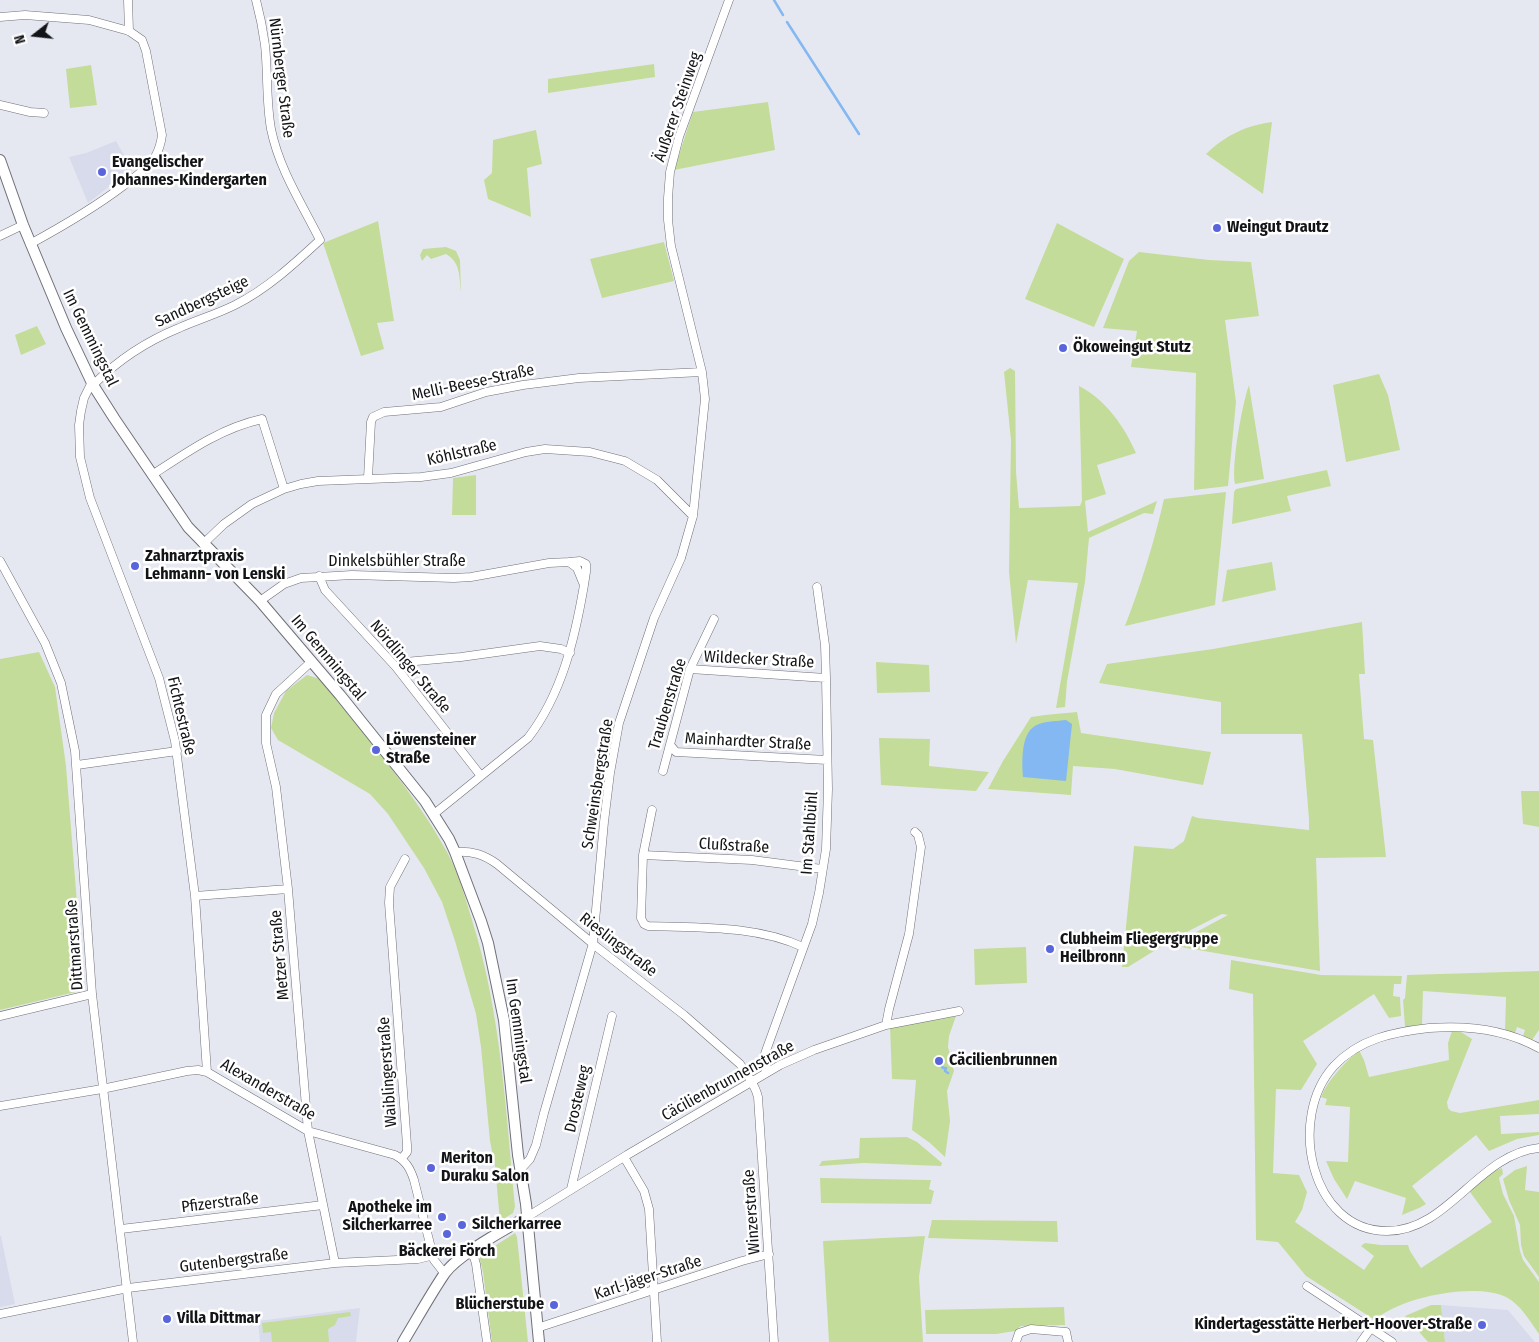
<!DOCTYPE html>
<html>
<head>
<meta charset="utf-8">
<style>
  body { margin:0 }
  #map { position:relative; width:1539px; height:1342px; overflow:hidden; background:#e6e8f1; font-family:"Fira Sans Condensed",sans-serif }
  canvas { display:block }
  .north { position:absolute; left:10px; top:10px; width:50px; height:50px; -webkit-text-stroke:4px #fff; paint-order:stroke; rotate:254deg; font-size:14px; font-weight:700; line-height:20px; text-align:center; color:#131417 }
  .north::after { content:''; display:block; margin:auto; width:18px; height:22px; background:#131417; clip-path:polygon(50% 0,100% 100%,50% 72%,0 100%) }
</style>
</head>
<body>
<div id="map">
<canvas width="1539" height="1342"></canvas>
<div class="north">N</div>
</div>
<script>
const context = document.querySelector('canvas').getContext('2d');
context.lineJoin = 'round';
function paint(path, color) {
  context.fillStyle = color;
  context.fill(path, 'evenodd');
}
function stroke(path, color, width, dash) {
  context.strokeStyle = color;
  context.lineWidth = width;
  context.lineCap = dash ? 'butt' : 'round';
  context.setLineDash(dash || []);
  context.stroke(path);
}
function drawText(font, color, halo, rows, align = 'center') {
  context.font = font + ' "Fira Sans Condensed",sans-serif';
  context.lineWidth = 5;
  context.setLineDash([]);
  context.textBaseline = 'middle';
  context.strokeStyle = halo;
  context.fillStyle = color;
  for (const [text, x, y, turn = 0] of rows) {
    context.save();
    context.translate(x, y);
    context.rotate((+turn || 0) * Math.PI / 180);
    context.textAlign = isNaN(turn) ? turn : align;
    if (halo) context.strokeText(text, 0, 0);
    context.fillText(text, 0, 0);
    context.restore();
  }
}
paint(new Path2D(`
  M116 141 132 169 88 203 69 157 86 153Z
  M0 1236H1L15 1304 0 1307Z
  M1441 1305 1508 1310 1534 1341V1342H1445Z
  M360 1308 356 1342H260L258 1321Z`), '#d8dbeb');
paint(new Path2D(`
  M654 64 655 77 548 93V79Z
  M91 65 97 105 70 108 66 69Z
  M768 102 775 150 674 170 693 112Z
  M1272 122 1263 194 1206 154C1226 135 1245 126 1272 122Z
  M536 130 542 164 527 168 531 217 488 199 484 180 492 173 493 140Z
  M378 221 394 321 377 323 384 349 361 356 323 243Z
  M1057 223 1124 259 1094 327 1025 299Z
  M664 242 674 281 602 298 590 259Z
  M446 247 456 251 460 260 461 292C459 276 461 263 446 254L431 259 427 255 422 261 420 255 423 249Z
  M1139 252 1209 260 1251 262 1259 316 1225 320 1236 402 1228 486 1194 490 1196 373 1131 367 1137 331 1103 328 1129 261Z
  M37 326 46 344 21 355 15 335Z
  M1010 368 1015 371 1016 472 1019 508 1080 506 1082 501 1079 386C1106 400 1124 426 1136 453L1097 465 1106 494 1085 501 1088 532 1157 501 1153 514 1144 513 1089 538 1085 582 1067 682 1065 707 1056 708 1078 583 1028 580 1016 644 1009 572 1011 440 1004 372Z
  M1379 374 1388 395 1400 450 1346 462 1333 385Z
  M1249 385 1264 479 1235 484C1231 466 1242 404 1249 385Z
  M1327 470 1331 486 1287 496 1291 511 1232 524 1234 492 1236 489Z
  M476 475V515H452L453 478Z
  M1226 492 1215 605 1125 626C1141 584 1154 543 1164 499Z
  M1272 562 1276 590 1222 602 1227 570Z
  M1362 622 1365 674H1359L1364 739 1373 740 1386 857 1316 858 1320 971 1175 946 1174 944 1228 915 1222 914 1175 938 1128 967H1122L1134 846 1173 849 1184 841 1192 816 1198 818 1309 830V819L1302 734H1221V702L1099 683 1107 664 1213 649Z
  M39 652 55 687 66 766 84 990 0 1010V659Z
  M876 662 929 665 930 692 877 693Z
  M307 675 320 679C364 735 413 790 447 852 459 874 465 897 472 920 501 1013 506 1111 515 1207L513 1213 500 1221 495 1166 490 1141 481 1047 476 1014 455 941 442 902 424 868 388 814 370 794 278 740 271 728 274 713 286 691Z
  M1077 712 1081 733 1211 752 1203 785 1115 769 1073 766 1071 795 988 789 1003 761 1031 717 1045 715Z
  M879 738 930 739 929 766 989 772 976 791 881 785Z
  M1521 791H1539V827L1523 824Z
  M1026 947 1027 983 975 985 974 949Z
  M1231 960 1321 975 1402 976 1401 984H1394L1393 996 1400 997 1401 1016 1389 1018 1374 994 1303 1041 1317 1064 1301 1090 1276 1089 1273 1173 1299 1175 1307 1192 1302 1210 1295 1222 1364 1270 1374 1256 1361 1246 1365 1243 1381 1245H1408L1410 1251 1421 1268 1492 1222 1470 1192C1479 1184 1490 1171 1502 1168L1503 1174 1499 1178 1503 1194 1514 1216 1520 1251 1523 1260 1539 1282V1334C1530 1321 1520 1304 1506 1297 1475 1282 1400 1297 1375 1320L1306 1276 1278 1242 1256 1240 1253 994 1229 989Z
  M1539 971V1030L1532 1040 1523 1036 1525 1030 1517 1027 1515 1033 1505 1031 1506 997 1423 991 1422 1025 1405 1027 1403 1000 1405 998 1407 975Z
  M956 1016 949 1036 948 1047 954 1071 947 1091 950 1121 945 1157 930 1143 912 1130 916 1080 892 1079 890 1026Z
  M1452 1031 1461 1032 1472 1039 1447 1102 1448 1108 1451 1111 1460 1113 1539 1100V1114L1500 1116 1501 1134 1539 1132V1135L1517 1139 1489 1151 1476 1135 1412 1186 1426 1204 1419 1208 1402 1215 1406 1198 1355 1181 1347 1199 1334 1179 1326 1161 1348 1162 1350 1107 1325 1105 1327 1099 1321 1097C1329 1078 1344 1064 1359 1050L1364 1060 1369 1077 1449 1060 1448 1043Z
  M907 1137 917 1142 942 1163 941 1166 864 1163 819 1166 822 1161 859 1158 860 1138Z
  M1527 1166 1525 1190 1539 1192V1277L1524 1256 1521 1245 1520 1225 1509 1200 1503 1179 1515 1170Z
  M820 1178 931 1180 929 1189 934 1191 931 1204 821 1203Z
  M932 1220 1057 1221 1058 1242 928 1238Z
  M515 1233 517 1237 528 1342H492L483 1272 479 1256Z
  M925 1236 919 1277 923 1342H829L823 1241Z
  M1431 1305H1441L1445 1342H1428L1405 1316Z
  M1064 1307 1065 1325 1021 1326 1015 1331 996 1334H926L925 1310Z
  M350 1312 351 1316 338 1318 335 1325 328 1329 329 1342H272L271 1332 263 1333 262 1323Z`), '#c4dc99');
paint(new Path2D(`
  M1066 720 1072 724 1066 781 1023 777C1022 762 1020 730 1039 724 1047 721 1058 721 1066 720Z`), '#83b8f2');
stroke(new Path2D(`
  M774 0 783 15
  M787 22 859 134
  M936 1057 943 1068H946L945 1071 948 1073`), '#83b8f2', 2.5);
const street = new Path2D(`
  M128 0 129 31
  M0 17 25 15 89 20 129 31 142 40 146 51 162 135C161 143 159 150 155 157 147 169 134 178 123 186 94 208 63 226 30 244
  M0 105 30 112 44 113
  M0 236 23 225
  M92 382 84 398 81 411 79 425 80 457 90 498 159 678 175 741 195 896 207 1072
  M93 385C118 360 147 341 179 328 197 320 217 314 235 305 267 289 294 264 320 240 302 204 279 169 271 129 266 101 268 73 265 45 263 30 260 15 256 0
  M152 475C187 452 221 428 262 419L284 489
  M368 478 371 422 373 417 384 412 441 407 486 392 523 385 579 378 702 372
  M203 544 224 524 252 504 284 489 301 484 318 481 421 477 451 473 526 452 545 449 590 452 625 461 657 480 693 516
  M0 561 45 643 61 683 75 751 92 994 133 1342
  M319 576 325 590 396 667 481 776
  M260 601 284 584 301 578 352 575 454 578 471 577 549 563 569 562 577 568 584 585 586 572V564L580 561 569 562
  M312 661 276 694 266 715V743L276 787 288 889 308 1131 335 1263
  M396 667 405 662 461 657 540 646 561 649 570 653
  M690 669 826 678
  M671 746 676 752 827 760
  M77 765 177 751
  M663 771 690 669 714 619
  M652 810 643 855 641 918 644 924 648 926C700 928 755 925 803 947
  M434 814 528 738C562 694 575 638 584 585
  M455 852C472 851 483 854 497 864L598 948 684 1015 740 1064C747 1074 755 1085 758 1097L774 1342
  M643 855 752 860 822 869
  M195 896 288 889
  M0 1016 92 994
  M886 1025 889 1009 909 934 921 847 918 835 915 832
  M1539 1048C1505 1029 1467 1025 1429 1028 1393 1032 1359 1039 1334 1066 1287 1117 1310 1231 1387 1231 1449 1231 1478 1154 1539 1148
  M766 1072 765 1054 767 1048 812 924 819 893 826 849 828 789 826 678 825 645 817 587
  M0 1106 102 1089 187 1071 198 1070 207 1072 308 1131 395 1155C406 1161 410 1168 414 1180L434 1260 445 1274
  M624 1157 644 1191 649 1209 657 1342
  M402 1158 407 1152V1145L389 903 390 887 405 859
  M520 1170 530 1159 536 1145 544 1113 593 943 604 822 610 773 619 723 654 618 681 558 693 516 705 399 702 372 671 246 668 220V198L670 172 679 137 729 0
  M571 1189 612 1016
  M527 1217 627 1155 780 1065 814 1050 886 1025 959 1011
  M121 1229 323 1205
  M469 1253 474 1257 476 1264 487 1342
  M1307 1286 1392 1342
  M0 1314 128 1288 335 1263 418 1259 446 1252 470 1250
  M537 1328 742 1261 769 1254
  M1016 1342 1019 1333 1031 1329 1066 1332 1068 1342
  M1361 1342 1371 1328`);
const secondary = new Path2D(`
  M0 160 23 225 66 328 93 385 114 418 188 527 260 601 340 695 425 801 449 839 455 852 481 921 488 943 504 1020 518 1155 526 1204 539 1342
  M403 1342C417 1319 430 1295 445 1273 459 1254 505 1229 527 1217`);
stroke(street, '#6f7078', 9);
stroke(secondary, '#6f7078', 12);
stroke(street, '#fff', 8);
stroke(secondary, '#fff', 10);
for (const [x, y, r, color] of [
  [102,172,5,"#5865dc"],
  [1217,228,5,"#5865dc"],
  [1063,348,5,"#5865dc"],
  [135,566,5,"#5865dc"],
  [376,750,5,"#5865dc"],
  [1050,949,5,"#5865dc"],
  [939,1061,5,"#5865dc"],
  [431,1168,5,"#5865dc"],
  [442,1217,5,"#5865dc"],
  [462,1225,5,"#5865dc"],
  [447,1234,5,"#5865dc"],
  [554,1305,5,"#5865dc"],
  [167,1319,5,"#5865dc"],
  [1482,1325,5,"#5865dc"]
]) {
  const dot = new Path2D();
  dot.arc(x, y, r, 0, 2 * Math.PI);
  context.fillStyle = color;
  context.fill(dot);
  stroke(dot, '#fff', 2);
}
drawText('16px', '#131417', '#fff', [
  ["Nürnberger Straße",281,78,83],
  ["Äußerer Steinweg",678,107,-71],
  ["Sandbergsteige",202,302,-25],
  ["Im Gemmingstal",90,338,64],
  ["Melli-Beese-Straße",473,383,-12],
  ["Köhlstraße",462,453,-13],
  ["Dinkelsbühler Straße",397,562],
  ["Im Gemmingstal",328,658,50],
  ["Wildecker Straße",759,660,3],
  ["Nördlinger Straße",410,667,50],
  ["Traubenstraße",668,704,-73],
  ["Fichtestraße",181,716,77],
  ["Mainhardter Straße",748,742,3],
  ["Schweinsbergstraße",598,784,-81],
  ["Im Stahlbühl",810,833,-86],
  ["Clußstraße",734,846,3],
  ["Dittmarstraße",75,945,-94],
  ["Rieslingstraße",618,945,38],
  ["Metzer Straße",280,955,-95],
  ["Im Gemmingstal",518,1031,82],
  ["Waiblingerstraße",388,1072,-94],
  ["Cäcilienbrunnenstraße",728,1081,-29],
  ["Alexanderstraße",268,1090,30],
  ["Drosteweg",578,1099,-77],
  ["Pfizerstraße",220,1203,-7],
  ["Winzerstraße",752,1212,-94],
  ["Gutenbergstraße",234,1261,-7],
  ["Karl-Jäger-Straße",648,1278,-18]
]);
drawText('bold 16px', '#131417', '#fff', [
  ["Evangelischer",112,163],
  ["Johannes-Kindergarten",112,181],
  ["Weingut Drautz",1227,228],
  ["Ökoweingut Stutz",1073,348],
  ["Zahnarztpraxis",145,557],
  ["Lehmann- von Lenski",145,575],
  ["Löwensteiner",386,741],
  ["Straße",386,759],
  ["Clubheim Fliegergruppe",1060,940],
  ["Heilbronn",1060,958],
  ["Cäcilienbrunnen",949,1061],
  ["Meriton",441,1159],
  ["Duraku Salon",441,1177],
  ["Apotheke im",432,1208,"right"],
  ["Silcherkarree",432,1226,"right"],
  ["Silcherkarree",472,1225],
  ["Bäckerei Förch",447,1252,"center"],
  ["Blücherstube",544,1305,"right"],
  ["Villa Dittmar",177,1319],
  ["Kindertagesstätte Herbert-Hoover-Straße",1472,1325,"right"]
], 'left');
</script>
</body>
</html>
